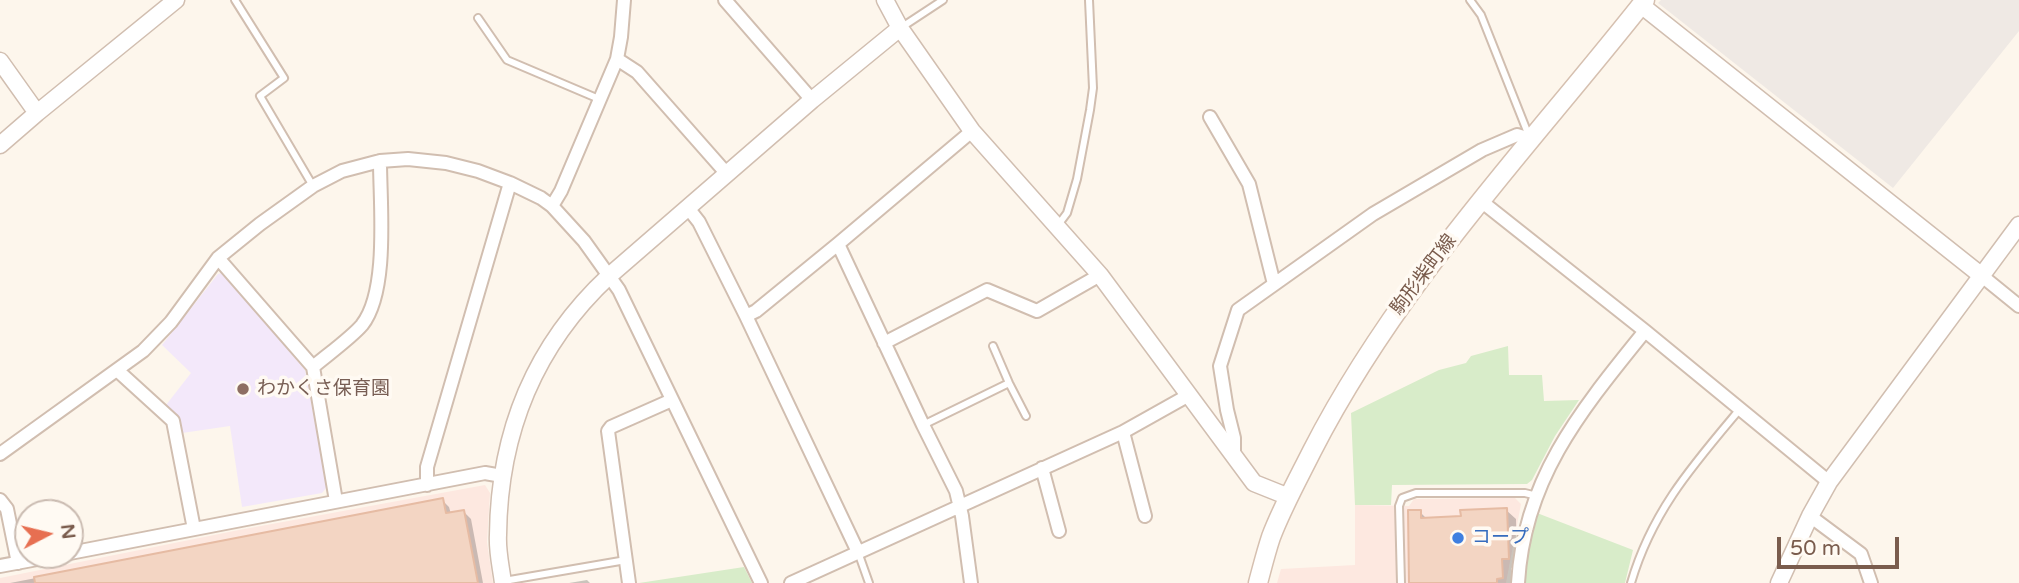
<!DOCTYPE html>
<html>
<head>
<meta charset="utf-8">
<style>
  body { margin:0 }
  #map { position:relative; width:2019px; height:583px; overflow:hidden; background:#fdf6ec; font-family:"Varela Round",sans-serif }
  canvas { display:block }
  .north { position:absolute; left:14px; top:499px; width:70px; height:70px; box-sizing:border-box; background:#fffaf3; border:2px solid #cabbb1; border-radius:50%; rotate:83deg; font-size:19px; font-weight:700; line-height:28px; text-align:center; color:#7a5c4d }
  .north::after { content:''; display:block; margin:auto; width:24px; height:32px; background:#e76f51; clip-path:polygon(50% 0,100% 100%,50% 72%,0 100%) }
  .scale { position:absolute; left:1777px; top:537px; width:122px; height:32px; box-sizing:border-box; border:4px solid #7a5c4d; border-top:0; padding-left:9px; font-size:21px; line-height:24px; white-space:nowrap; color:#7a5c4d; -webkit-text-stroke:5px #fffaf3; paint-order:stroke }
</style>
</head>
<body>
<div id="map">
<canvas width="2019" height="583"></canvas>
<div class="north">N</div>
<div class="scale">50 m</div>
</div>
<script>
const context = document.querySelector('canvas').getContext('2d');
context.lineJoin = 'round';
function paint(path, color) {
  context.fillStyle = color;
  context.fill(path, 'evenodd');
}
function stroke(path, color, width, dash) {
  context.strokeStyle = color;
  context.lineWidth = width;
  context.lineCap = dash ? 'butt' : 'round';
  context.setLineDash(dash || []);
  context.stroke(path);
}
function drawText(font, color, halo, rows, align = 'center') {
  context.font = font + ' "Varela Round","Noto Sans JP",sans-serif';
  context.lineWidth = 7;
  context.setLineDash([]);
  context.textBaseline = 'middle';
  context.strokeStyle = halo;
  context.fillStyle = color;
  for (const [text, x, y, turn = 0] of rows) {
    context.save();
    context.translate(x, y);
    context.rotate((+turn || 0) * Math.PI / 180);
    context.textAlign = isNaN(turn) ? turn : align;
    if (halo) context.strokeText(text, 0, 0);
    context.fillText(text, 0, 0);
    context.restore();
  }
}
paint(new Path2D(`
  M485 485 490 493 487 542 493 583H0V578L239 530Z
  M1515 498 1521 504 1506 583H1277L1281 569 1355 565V505L1409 506 1414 499Z`), '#fde8e0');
paint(new Path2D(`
  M1661 0H2019V31L1893 188 1658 3Z`), '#efe9e4');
paint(new Path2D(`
  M223 273 305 370 327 487 322 493 242 507 230 426 182 433 180 420 166 405 191 373 162 345 218 274Z`), '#f3e8fa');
paint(new Path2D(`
  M1508 346 1509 375H1542L1544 401 1579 400 1555 436 1532 480 1527 484 1392 485 1391 505H1355L1351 413 1439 370 1466 363 1471 356Z
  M1537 513 1633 550 1625 583H1522Z
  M744 567 752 583H639Z`), '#d8ecc9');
paint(new Path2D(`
  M442 500 449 507 451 514 464 512 471 519 483 583H10Z
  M1506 510 1516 519 1517 567 1511 568 1512 583H1411L1420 512 1427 519 1462 518Z
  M587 580 590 583H569Z`), '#0003');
const building = new Path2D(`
  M443 498 446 513 464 510 478 583H35L34 577Z
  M1507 508 1509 559H1502L1503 578 1497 579V583H1409L1408 510H1421V518L1461 516 1460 510Z`);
paint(building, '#f3d5c3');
stroke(building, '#e6bba3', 2);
const service = new Path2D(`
  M235 0 284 78 260 96 313 186
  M1470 0 1481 15 1529 136
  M478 18 507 60 599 99
  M902 27 943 0
  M1058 225 1067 213 1077 179 1090 110 1093 88 1089 0
  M993 346 1009 383 1026 416
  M923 425 1009 383
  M858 552 869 583
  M504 581 626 560
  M1401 583 1399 506 1402 498 1416 493H1525L1537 496
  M1631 583C1652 511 1693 465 1740 409`);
const minor = new Path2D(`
  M725 0 812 100
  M617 59 637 72 727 174
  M1210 117 1249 184 1274 284
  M1481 201 1645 331 1829 482
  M552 206 561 191 617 59 621 37 624 0
  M688 208 699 222 746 316 858 552
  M838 244 923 425 956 491 962 516 971 583
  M218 258 313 367
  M1982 276 2019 306
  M746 316 756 311 838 244 972 131
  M884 343 987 290 1037 311 1100 275
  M117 370 173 421 194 529
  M1123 432 1145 516
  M0 454 143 351 171 322 218 258 260 224 313 186 342 171 380 161 408 159 446 163 478 171 510 183 541 198 552 206 584 241 619 290 761 583
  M1234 456V438L1227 410 1220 366 1238 310 1373 214 1482 150 1517 135 1530 139
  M1042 468 1059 531
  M427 485V467L510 183
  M0 500 7 509 18 563
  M336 501 313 367C326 356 352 337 362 325 389 291 380 204 380 161
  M1810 516 1861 554 1871 583
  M70 553 485 473 502 476
  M0 566 59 555
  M629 583 608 431 611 427 672 400
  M791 583 1123 432 1189 395
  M1518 583C1524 478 1582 409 1645 331`);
const tertiary = new Path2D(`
  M885 0 900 28 972 131 1100 275 1254 483 1289 497
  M1641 5 1982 276
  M0 61 37 113
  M0 145 37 113 176 0
  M503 583C501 567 497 551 498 535 499 433 535 345 609 276L812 100 900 28
  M1779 583 1810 516 1829 482 2019 225`);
const secondary = new Path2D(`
  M1258 583C1262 568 1266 552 1271 537 1282 508 1298 479 1312 451 1398 283 1529 147 1645 0`);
stroke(service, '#d1beb0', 10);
stroke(minor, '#d1beb0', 16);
stroke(tertiary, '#d1beb0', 19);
stroke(secondary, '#d6c0b0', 21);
stroke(service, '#fff', 6);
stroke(minor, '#fff', 12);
stroke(tertiary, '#fff', 16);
stroke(secondary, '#fff', 18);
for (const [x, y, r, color] of [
  [243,389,7,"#8d6e63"],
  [1458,538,7,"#3f7fe0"]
]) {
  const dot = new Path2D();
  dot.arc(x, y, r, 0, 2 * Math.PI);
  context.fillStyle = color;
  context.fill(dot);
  stroke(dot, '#fffaf3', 2.5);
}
drawText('19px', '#7a5c4d', '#fffaf3', [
  ["駒形柴町線",1424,275,-53]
]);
drawText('19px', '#785e54', '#fffaf3', [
  ["わかくさ保育園",257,389]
], 'left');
drawText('19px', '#366cbe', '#fffaf3', [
  ["コープ",1472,538]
], 'left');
</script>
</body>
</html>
